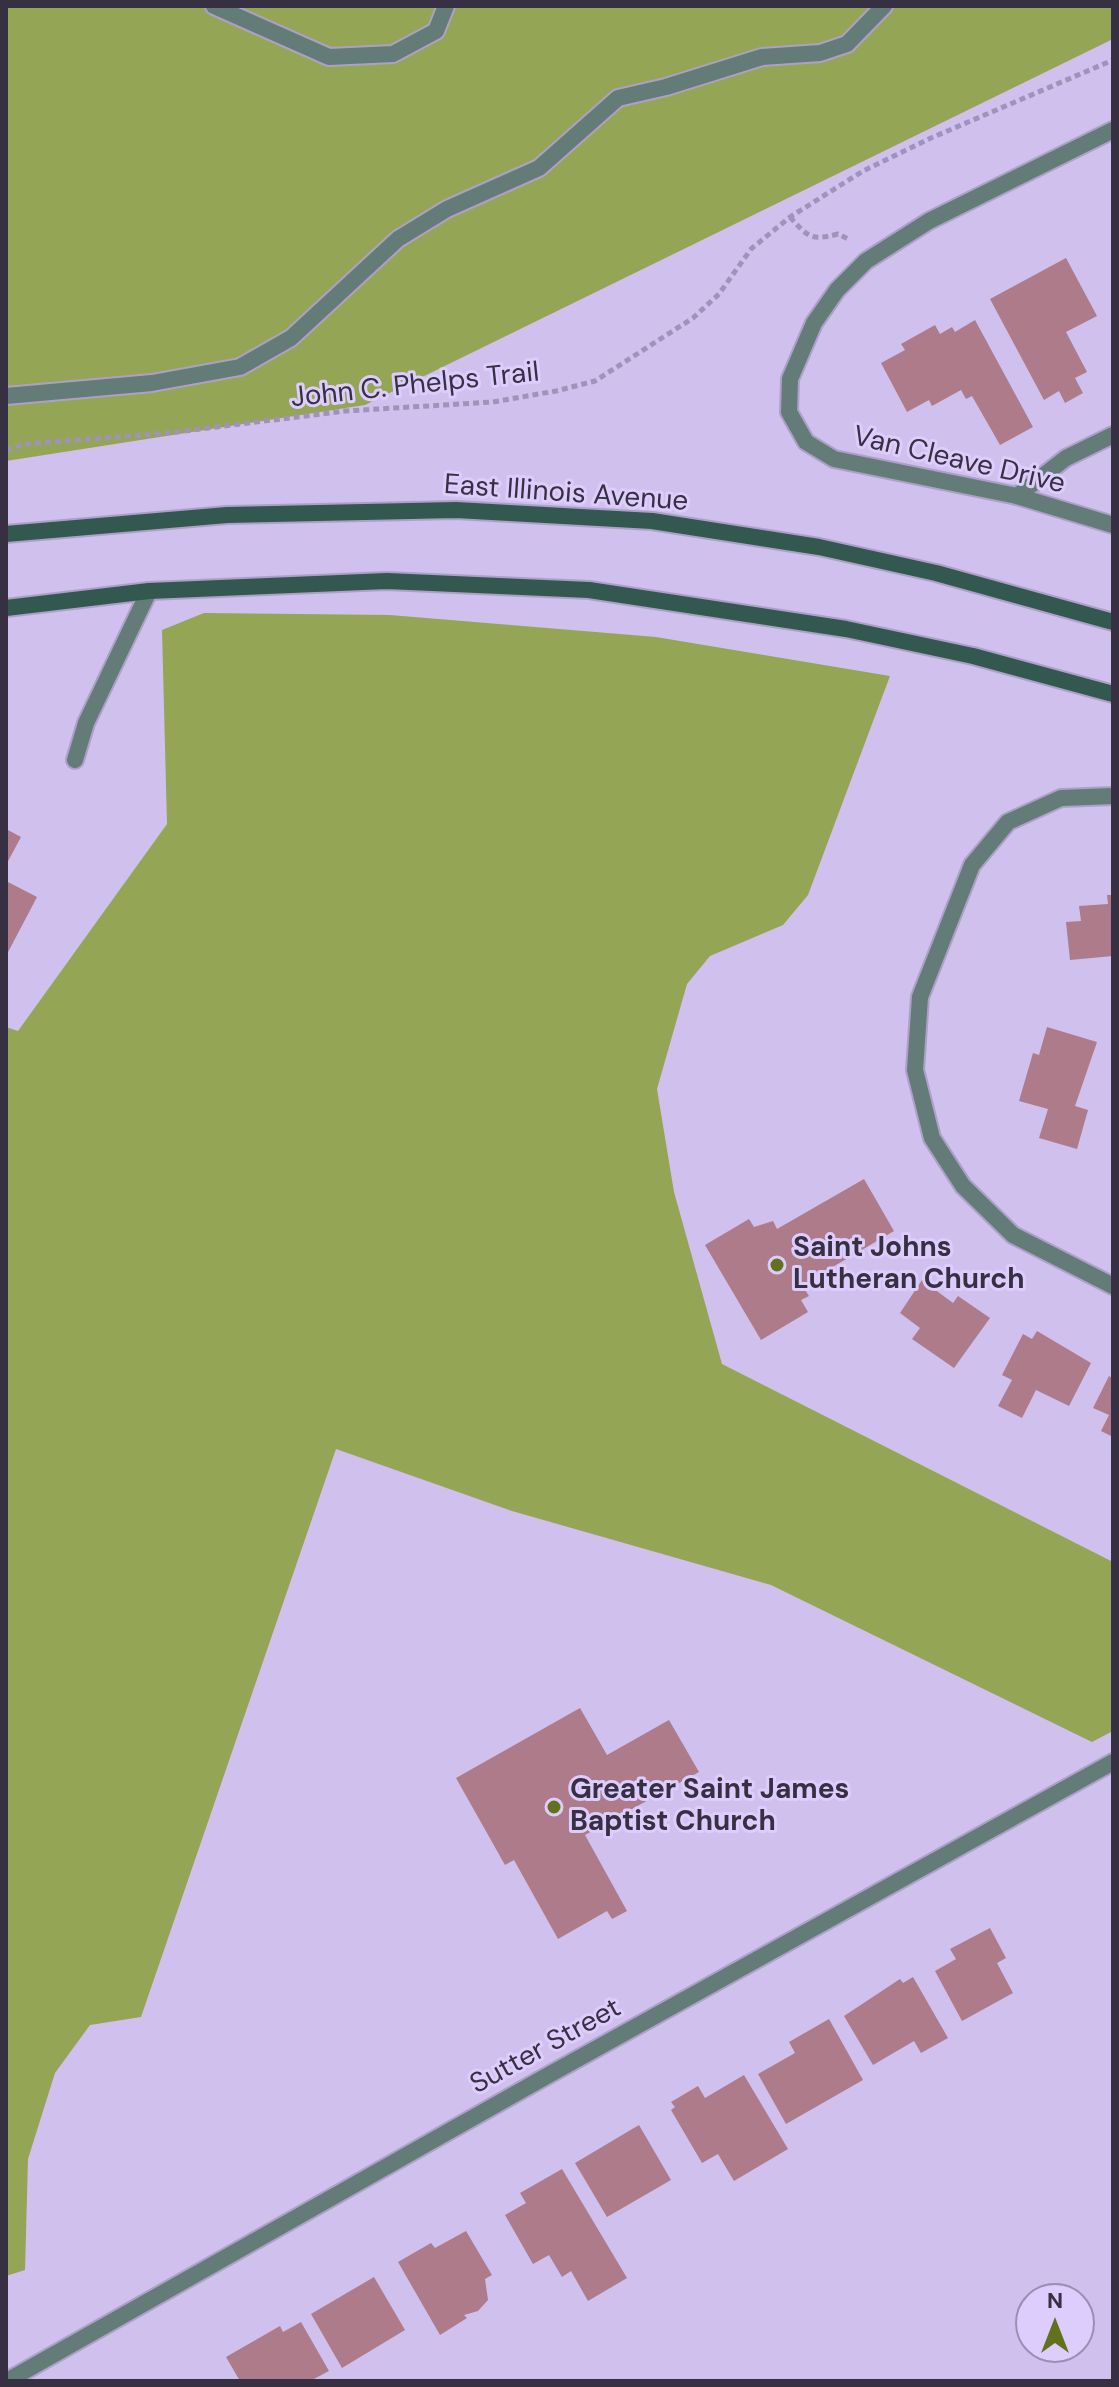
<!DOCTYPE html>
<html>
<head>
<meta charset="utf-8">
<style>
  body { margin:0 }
  #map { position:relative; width:1119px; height:2387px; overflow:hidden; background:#cfc0ee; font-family:"DM Sans",sans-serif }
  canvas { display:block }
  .frame { position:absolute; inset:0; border:8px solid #363042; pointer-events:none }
  .north { position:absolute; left:1015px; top:2283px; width:80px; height:80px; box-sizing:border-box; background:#dccdfc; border:2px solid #9a8eb2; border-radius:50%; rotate:0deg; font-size:22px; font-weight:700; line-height:32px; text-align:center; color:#363042 }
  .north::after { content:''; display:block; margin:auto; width:28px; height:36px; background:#62711e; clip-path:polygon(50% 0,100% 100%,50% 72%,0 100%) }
</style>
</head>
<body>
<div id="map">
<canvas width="1119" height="2387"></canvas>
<div class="frame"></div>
<div class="north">N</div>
</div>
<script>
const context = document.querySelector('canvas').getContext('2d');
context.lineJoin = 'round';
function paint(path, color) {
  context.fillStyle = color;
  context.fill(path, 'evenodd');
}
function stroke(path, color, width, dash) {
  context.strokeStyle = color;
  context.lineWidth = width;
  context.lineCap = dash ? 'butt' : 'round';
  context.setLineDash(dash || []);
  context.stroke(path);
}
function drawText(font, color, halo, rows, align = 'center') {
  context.font = font + ' "DM Sans",sans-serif';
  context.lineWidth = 6;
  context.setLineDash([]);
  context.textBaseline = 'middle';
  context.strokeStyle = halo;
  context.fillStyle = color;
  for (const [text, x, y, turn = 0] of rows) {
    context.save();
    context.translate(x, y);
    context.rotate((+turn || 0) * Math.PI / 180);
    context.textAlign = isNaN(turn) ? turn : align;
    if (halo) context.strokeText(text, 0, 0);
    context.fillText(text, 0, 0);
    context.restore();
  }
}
paint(new Path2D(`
  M6 6H1113V39L365 405 6 461Z
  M204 613 390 615 656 637 890 676 808 895 783 925 710 956 687 984 657 1089 674 1192 722 1364 1113 1562V1731L1092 1742 771 1585 512 1511 336 1449 141 2017 90 2025 55 2073 28 2159 25 2270 6 2276V1027L18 1031 167 824 162 630Z`), '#94a655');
paint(new Path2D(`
  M1066 258 1097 316 1066 332 1087 372 1075 378 1083 393 1065 403 1059 391 1044 400 990 299Z
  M975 320 1033 427 1000 445 972 396 966 399 961 390 932 406 929 400 907 412 881 363 905 350 901 344 935 325 940 334 952 327 955 332Z
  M6 829 21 837 6 865Z
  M6 881 37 897 6 956Z
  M1107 895H1113V956L1070 960 1066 922 1081 921 1079 906 1108 904Z
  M1047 1027 1097 1042 1075 1106 1088 1110 1077 1149 1039 1138 1048 1109 1019 1101 1033 1053 1039 1055Z
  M864 1179 894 1231 802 1285 809 1296 801 1300 808 1312 761 1340 705 1245 749 1219 754 1227 773 1221 777 1229Z
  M922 1280 953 1303 958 1296 990 1318 954 1368 912 1339 920 1328 900 1313Z
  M1037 1331 1091 1363 1069 1406 1036 1390 1022 1418 998 1406 1012 1380 1002 1375 1023 1334 1032 1339Z
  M1109 1376 1113 1379V1437L1101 1431 1109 1415 1093 1408Z
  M580 1708 607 1755 669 1720 699 1772 585 1835 627 1911 612 1919 607 1911 558 1939 514 1860 505 1865 456 1778Z
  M990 1928 1006 1958 997 1963 1013 1993 962 2021 935 1971 956 1959 950 1949Z
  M913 1977 948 2038 921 2053 914 2041 873 2065 844 2016 900 1979 903 1983Z
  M829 2019 863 2080 786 2124 758 2074 795 2053 789 2042Z
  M744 2075 788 2149 734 2181 718 2154 702 2163 671 2110 675 2107 671 2102 698 2086 705 2098Z
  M639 2125 671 2180 607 2217 575 2163Z
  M562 2169 627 2278 588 2301 571 2271 562 2277 549 2255 533 2264 505 2215 526 2203 520 2193Z
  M466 2231 492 2275 485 2279 488 2300 478 2311 464 2315 467 2318 440 2335 398 2262 431 2243 435 2248Z
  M374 2277 405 2330 342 2368 311 2314Z
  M301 2322 329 2371 310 2381H240L226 2357 280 2326 283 2332Z`), '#ad7b8a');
const service = new Path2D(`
  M214 6 329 57 393 54 436 31 446 6
  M6 396 152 383 240 367 291 338 398 239 447 209 539 168 618 98 666 87 762 57 820 53 847 44 884 6
  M1017 496 1066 458 1113 435
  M75 760 86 723 149 591`);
const minor = new Path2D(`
  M1113 130 929 221 866 261 837 290 814 323 790 379 789 412 806 442 834 459 1017 496 1113 525
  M1113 796 1061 798 1008 822 972 865 920 997 915 1070 932 1138 963 1186 1013 1235 1113 1286
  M7 2381 545 2077 1113 1762`);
const secondary = new Path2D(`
  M6 534 227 515 456 510 652 521 819 547 936 573 1113 622
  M6 608 149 591 387 581 589 590 846 629 973 656 1113 694`);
stroke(service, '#ada0c8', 20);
stroke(minor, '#ada0c8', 20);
stroke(secondary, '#ada0c8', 20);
stroke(new Path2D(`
  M790 217C808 237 811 241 838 234L850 240
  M6 450 25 444 169 433 345 411 493 402 556 391 595 381 693 318 719 294 751 249 790 217 863 171 931 138 1113 60`), '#a093b9', 5, [6, 4]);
stroke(service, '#647c77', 16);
stroke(minor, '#647c77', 16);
stroke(secondary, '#335850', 16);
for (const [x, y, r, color] of [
  [777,1265,8,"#62711e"],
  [554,1807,8,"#62711e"]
]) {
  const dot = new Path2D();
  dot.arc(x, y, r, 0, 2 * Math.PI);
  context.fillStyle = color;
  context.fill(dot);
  stroke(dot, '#dccdfc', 3);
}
drawText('28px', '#363042', '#dccdfc', [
  ["John C. Phelps Trail",415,386,-6],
  ["Van Cleave Drive",959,461,13],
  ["East Illinois Avenue",566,494,4],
  ["Sutter Street",546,2047,-29]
]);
drawText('bold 28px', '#363042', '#dccdfc', [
  ["Saint Johns",793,1249],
  ["Lutheran Church",793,1281],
  ["Greater Saint James",570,1791],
  ["Baptist Church",570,1823]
], 'left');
</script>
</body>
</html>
